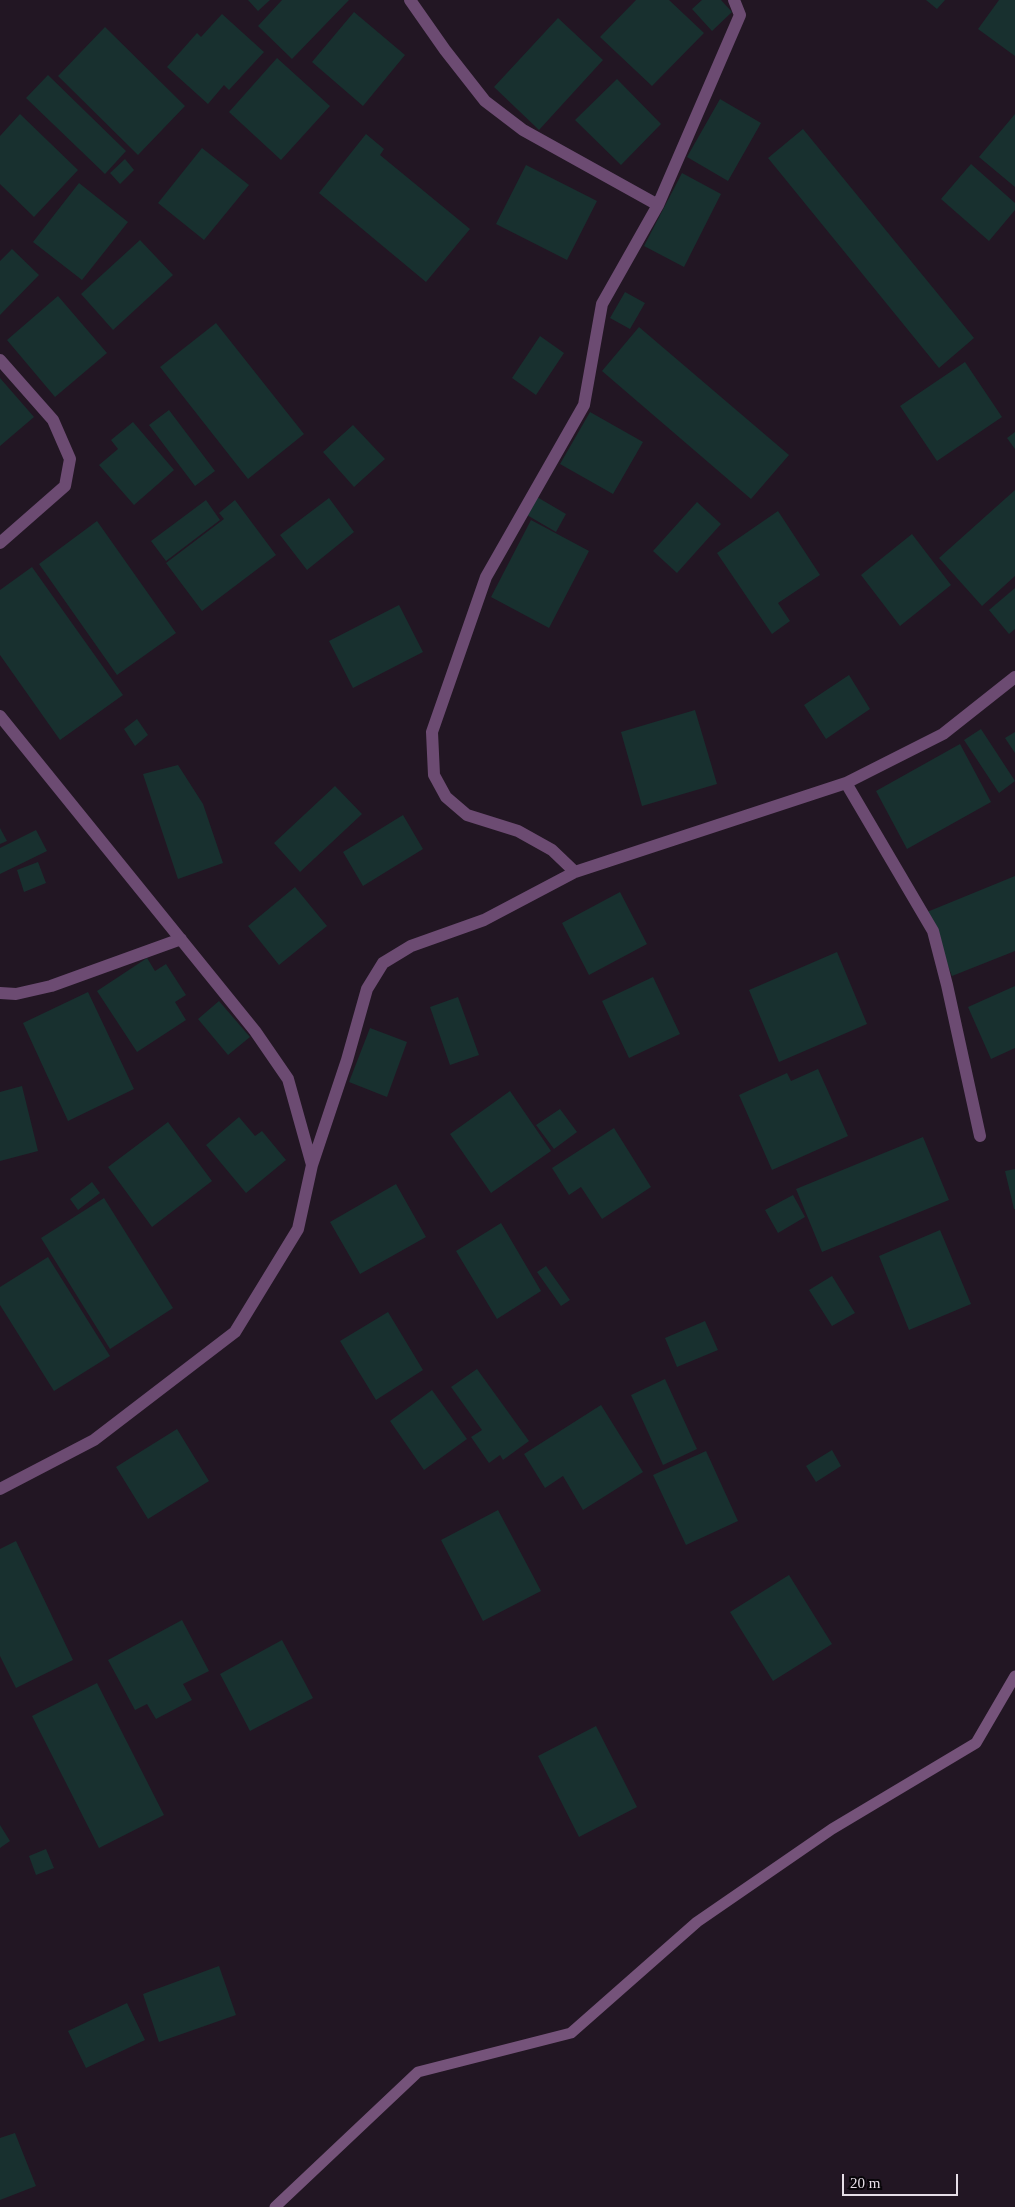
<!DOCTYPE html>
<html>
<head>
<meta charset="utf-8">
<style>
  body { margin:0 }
  #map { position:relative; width:1015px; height:2207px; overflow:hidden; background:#221623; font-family:"Times New Roman",serif }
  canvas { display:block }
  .scale { position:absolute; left:842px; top:2174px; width:116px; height:22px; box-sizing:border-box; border:2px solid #e6dee7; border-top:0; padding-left:6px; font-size:15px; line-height:18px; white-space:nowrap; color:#e6dee7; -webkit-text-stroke:4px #080509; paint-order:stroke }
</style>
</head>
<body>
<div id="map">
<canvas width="1015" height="2207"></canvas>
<div class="scale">20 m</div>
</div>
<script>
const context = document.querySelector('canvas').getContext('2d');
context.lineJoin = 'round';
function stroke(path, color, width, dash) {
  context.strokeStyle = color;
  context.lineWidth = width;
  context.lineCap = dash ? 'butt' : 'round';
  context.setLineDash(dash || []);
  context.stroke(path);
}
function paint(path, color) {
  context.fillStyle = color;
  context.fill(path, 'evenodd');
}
stroke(new Path2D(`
  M275 2207 418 2072 571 2033 697 1922 832 1829 976 1743 1015 1676`), '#75537a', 11);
paint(new Path2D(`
  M248 0H270L258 11Z
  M282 0H349L292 59 258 26Z
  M636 0H669L704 33 652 86 600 37Z
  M702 0H721L732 12 712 31 692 9Z
  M926 0H945L937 9Z
  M999 0H1015V56L978 29Z
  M354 12 405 55 363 106 312 62Z
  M222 14 264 52 229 90 224 85 208 104 167 67 197 33 201 37Z
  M558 18 603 60 539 130 494 87Z
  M105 27 185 106 138 155 58 76Z
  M277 58 330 106 281 160 229 112Z
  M48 75 126 151 105 174 26 98Z
  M617 79 661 124 621 165 575 120Z
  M720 99 761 123 728 181 687 157Z
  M20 114 78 170 34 217 0 184V136Z
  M1015 114V187L979 157Z
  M803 129 974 338 939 368 768 158Z
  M366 134 384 149 380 155 470 229 426 282 319 193Z
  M202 148 249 185 204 240 158 203Z
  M125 159 134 170 120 184 110 173Z
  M971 164 1015 203V210L989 241 941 199Z
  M526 165 597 201 567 260 496 224Z
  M682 173 721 194 684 267 644 246Z
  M79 183 128 222 82 280 33 242Z
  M140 240 173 275 113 330 81 294Z
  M12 249 39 275 0 315V261Z
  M625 292 645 303 630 329 610 318Z
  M58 296 107 353 55 397 7 340Z
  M216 323 304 434 248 479 160 367Z
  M639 327 789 455 751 499 602 371Z
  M540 336 564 353 536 395 512 378Z
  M965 362 1002 417 937 461 900 406Z
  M0 378 34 417 0 446Z
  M169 410 215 471 195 486 149 425Z
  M590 412 643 442 613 494 560 464Z
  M133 422 174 470 134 505 99 465 118 449 111 440Z
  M353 425 385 459 354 487 323 452Z
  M1015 432V449L1007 438Z
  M1015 490V576L982 606 939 558Z
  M537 497 566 514 556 532 527 515Z
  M329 498 354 532 307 570 280 535Z
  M206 500 220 520 166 561 151 541Z
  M235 500 276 555 202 611 166 563 224 519 219 513Z
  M697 502 721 524 677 573 653 551Z
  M778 511 820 575 778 603 790 621 772 634 717 553Z
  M531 520 589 551 549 628 491 597Z
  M97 521 176 633 117 675 39 564Z
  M912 534 951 585 900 626 861 575Z
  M32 567 123 695 60 740 0 655V590Z
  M1015 588V629L1009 634 989 610Z
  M399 605 423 652 353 688 329 641Z
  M849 675 870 709 826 739 804 705Z
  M695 710 717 784 642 806 621 732Z
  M137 719 148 735 135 746 124 729Z
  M981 729 1015 781 999 793 964 740Z
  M1015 732V753L1005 738Z
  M960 744 991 802 907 849 876 791Z
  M178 765 203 804 223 863 178 879 143 774Z
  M335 786 362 814 300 872 274 843Z
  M403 815 423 849 363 886 343 852Z
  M0 828 7 841 0 844Z
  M36 830 47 851 0 874V848Z
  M38 862 46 883 24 892 17 870Z
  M1015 876V951L952 976 927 912Z
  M295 887 327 926 279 965 248 926Z
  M620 892 647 944 589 975 562 923Z
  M837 952 867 1024 779 1062 749 990Z
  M147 958 155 971 166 964 186 995 175 1002 186 1020 137 1052 97 991Z
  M653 977 680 1034 629 1058 602 1001Z
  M1015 986V1048L991 1059 968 1007Z
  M88 992 134 1089 68 1121 23 1023Z
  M458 997 479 1055 450 1065 430 1007Z
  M219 1001 250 1037 228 1055 198 1019Z
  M370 1028 407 1042 387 1097 349 1082Z
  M818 1069 848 1136 772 1170 739 1095 787 1073 791 1081Z
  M22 1086 38 1151 0 1161V1092Z
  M510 1091 551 1151 491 1193 450 1134Z
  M560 1109 577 1132 554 1149 536 1125Z
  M239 1117 255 1136 262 1131 286 1160 246 1193 206 1145Z
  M168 1122 212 1181 152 1227 108 1167Z
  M614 1128 651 1187 602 1219 581 1187 569 1195 552 1168Z
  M923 1137 949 1200 822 1252 796 1189Z
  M1015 1169V1209H1014L1005 1171Z
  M92 1182 100 1193 78 1210 70 1199Z
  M396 1184 426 1237 360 1274 330 1222Z
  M793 1195 805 1217 778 1233 765 1210Z
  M104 1198 173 1308 110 1349 41 1238Z
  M501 1223 541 1291 497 1319 456 1251Z
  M940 1230 971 1304 909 1330 879 1256Z
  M48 1257 110 1356 54 1391 0 1305V1287Z
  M546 1266 570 1300 561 1306 537 1272Z
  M832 1276 855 1313 832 1326 809 1290Z
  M388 1312 423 1370 376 1400 340 1341Z
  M705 1321 718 1350 677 1367 665 1338Z
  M477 1369 529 1441 503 1460 500 1455 489 1463 471 1437 482 1430 451 1387Z
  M665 1379 697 1449 663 1465 631 1395Z
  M432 1390 467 1439 424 1470 390 1421Z
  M601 1405 643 1472 583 1510 563 1476 545 1488 524 1454Z
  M177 1429 209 1481 148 1519 116 1467Z
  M832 1450 841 1466 816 1482 806 1466Z
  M706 1451 738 1521 686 1545 653 1475Z
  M498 1510 541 1591 483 1621 441 1540Z
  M16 1541 73 1660 16 1688 0 1656V1549Z
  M789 1575 832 1644 773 1681 730 1612Z
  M182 1620 209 1671 183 1684 192 1700 156 1719 147 1704 135 1710 108 1660Z
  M282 1640 313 1698 250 1731 220 1674Z
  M97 1683 164 1815 99 1848 32 1716Z
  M596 1726 637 1807 579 1837 538 1756Z
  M0 1825 10 1841 0 1848Z
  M46 1849 54 1868 36 1875 29 1856Z
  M219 1966 236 2015 159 2042 143 1994Z
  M127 2003 145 2040 86 2068 68 2031Z
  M15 2133 36 2186 0 2200V2138Z`), '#18302f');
stroke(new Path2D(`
  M410 0 445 50 485 101 523 130 658 205
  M0 360 53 420 70 459 65 486 0 543
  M0 716 255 1031 288 1079 312 1165
  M846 783 933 931 947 985 980 1136
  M575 872 846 783 943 734 1015 677
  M0 993 16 994 51 986 181 939
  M0 1489 94 1440 235 1332 298 1229 312 1165 347 1060 367 989 383 963 411 946 484 920 575 872 552 850 518 831 467 815 446 797 434 775 432 732 486 577 584 405 602 304 658 205 740 15 734 0`), '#6c4b72', 12);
</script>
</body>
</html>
